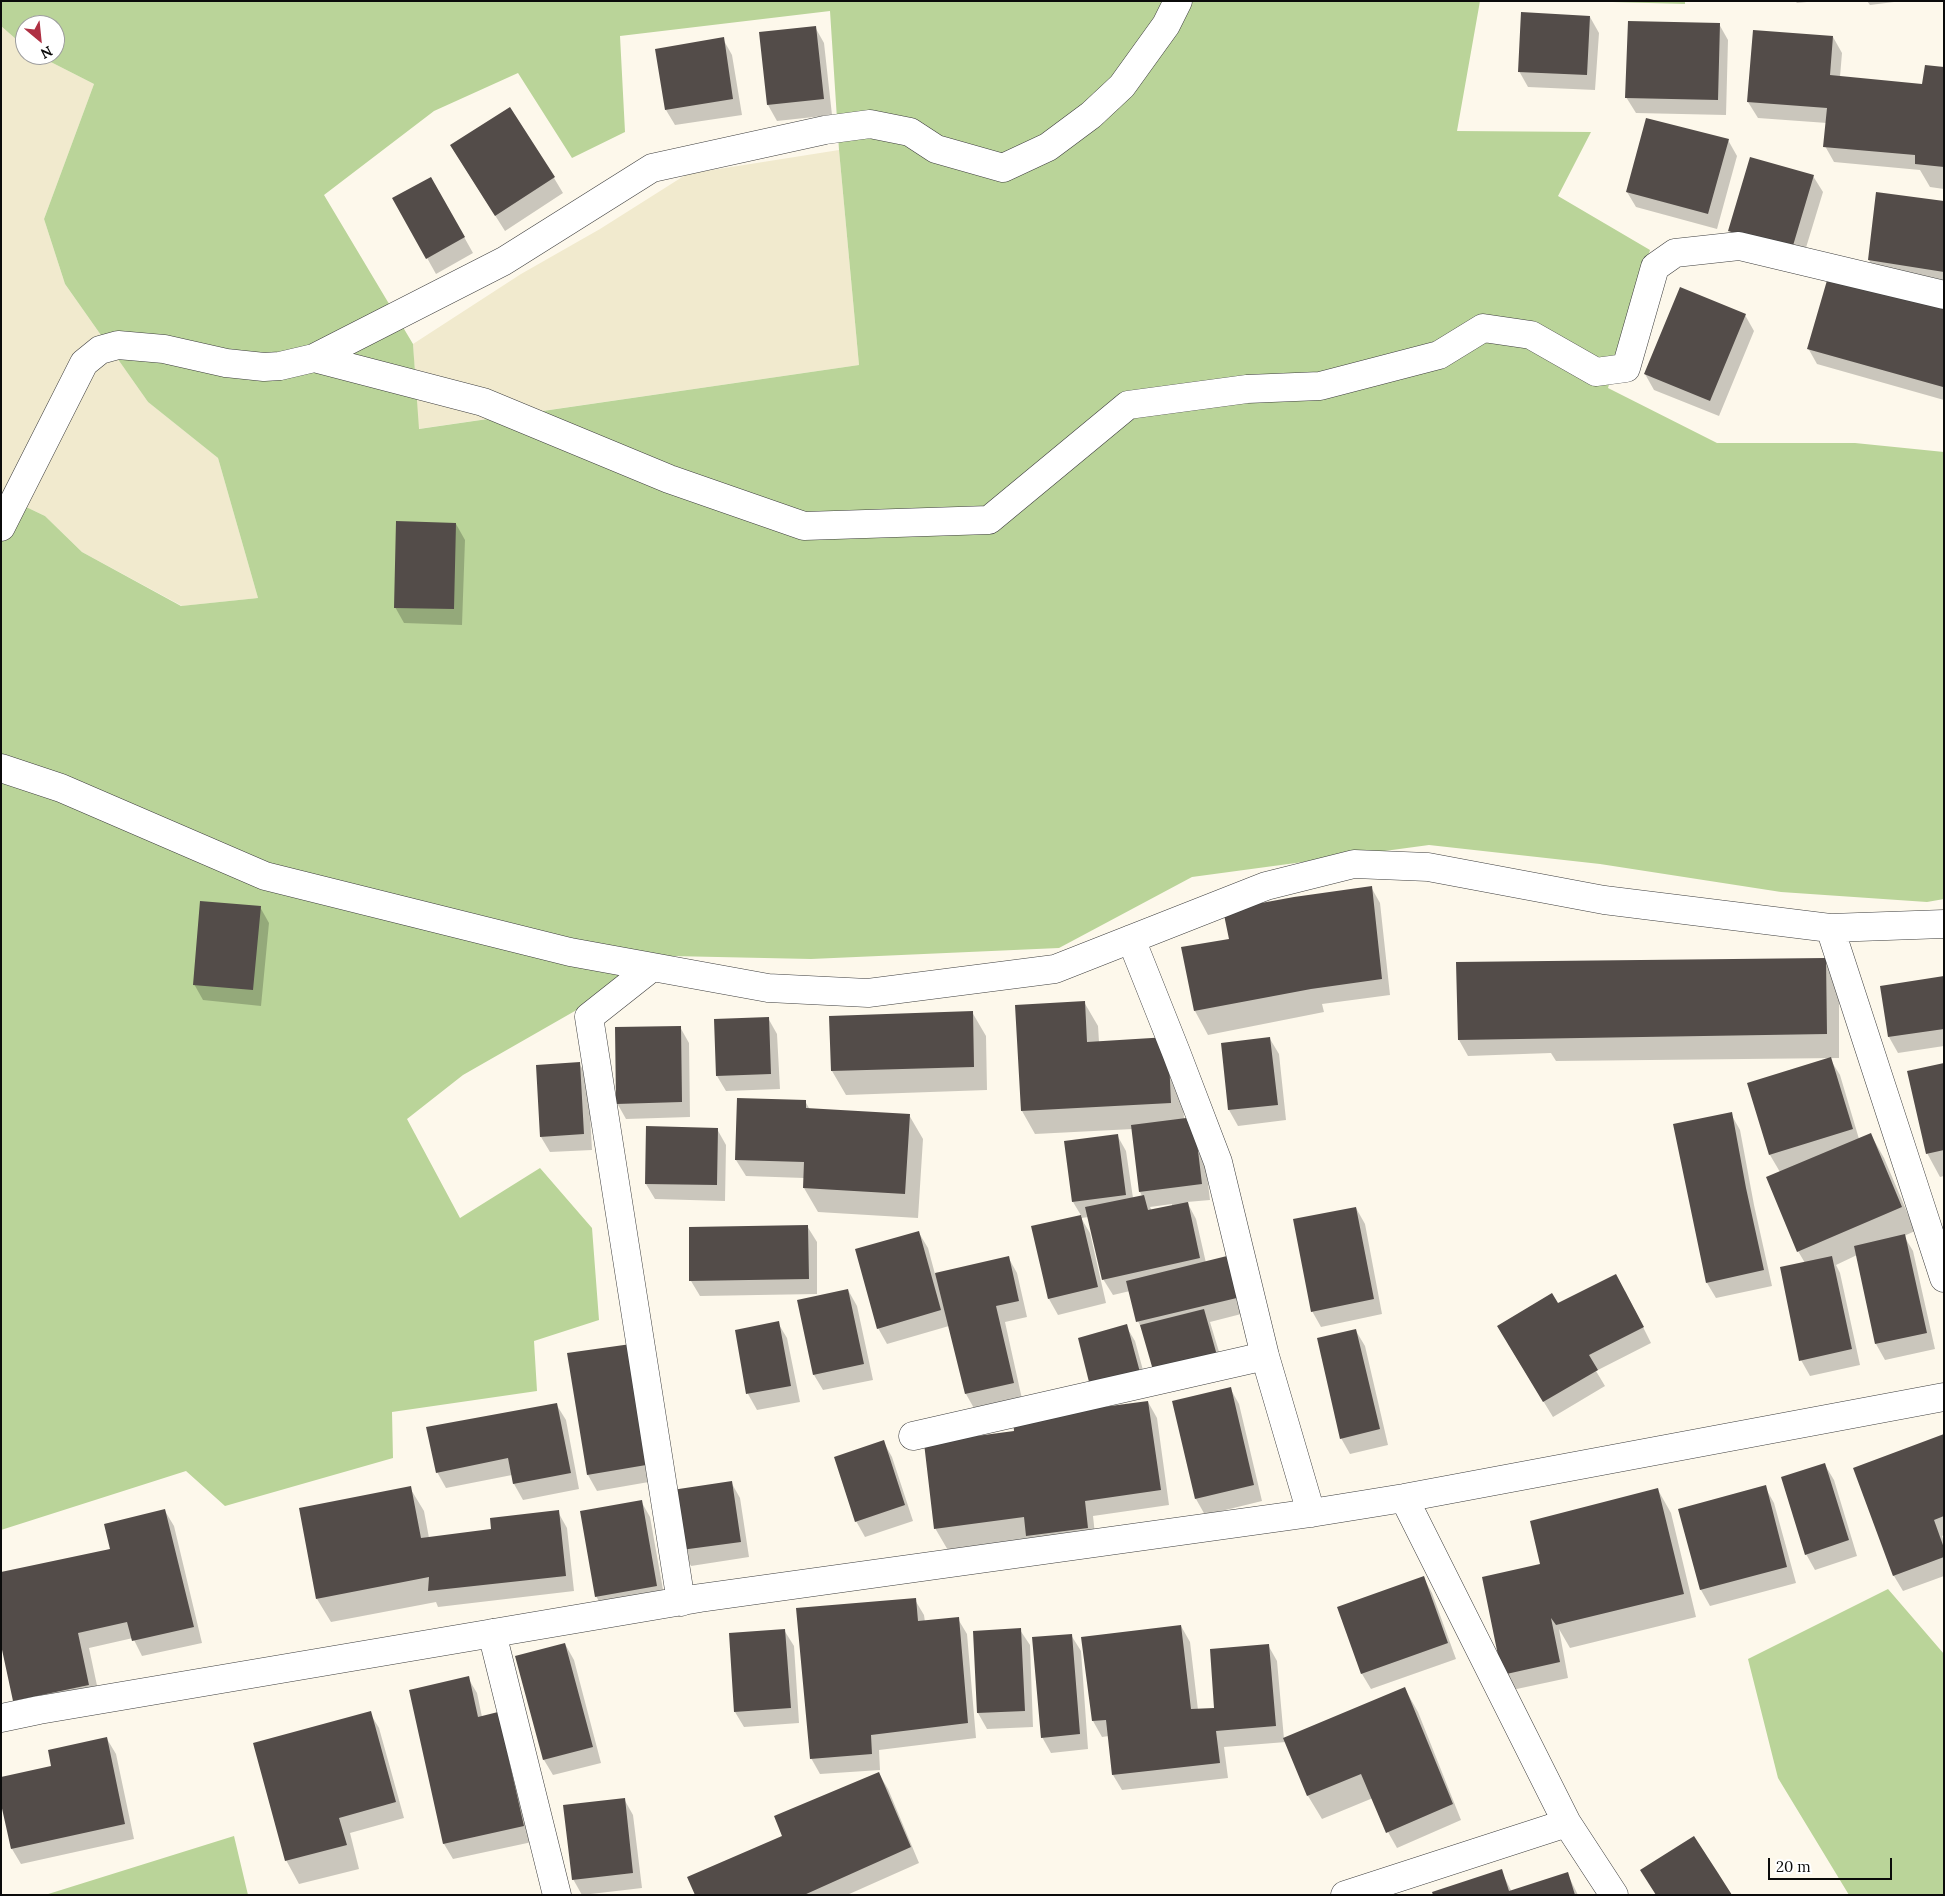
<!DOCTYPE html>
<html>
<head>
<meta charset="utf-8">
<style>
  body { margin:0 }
  #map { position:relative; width:1945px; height:1896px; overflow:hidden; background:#fdf8eb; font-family:Lora,serif }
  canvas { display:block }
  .frame { position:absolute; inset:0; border:2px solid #0b0b0b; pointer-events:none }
  .north { position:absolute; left:15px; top:15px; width:50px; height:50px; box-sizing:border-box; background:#fff; border:1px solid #9d9d9d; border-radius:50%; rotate:152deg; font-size:14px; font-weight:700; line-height:20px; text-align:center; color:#0b0b0b }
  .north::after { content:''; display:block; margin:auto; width:18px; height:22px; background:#af3043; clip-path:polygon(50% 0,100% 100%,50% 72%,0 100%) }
  .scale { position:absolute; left:1768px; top:1858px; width:124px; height:22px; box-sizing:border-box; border:2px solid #0b0b0b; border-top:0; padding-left:6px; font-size:15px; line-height:18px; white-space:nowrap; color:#0b0b0b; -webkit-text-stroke:4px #fff; paint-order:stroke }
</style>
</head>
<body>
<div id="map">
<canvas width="1945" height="1896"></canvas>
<div class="frame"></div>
<div class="north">N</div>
<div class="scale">20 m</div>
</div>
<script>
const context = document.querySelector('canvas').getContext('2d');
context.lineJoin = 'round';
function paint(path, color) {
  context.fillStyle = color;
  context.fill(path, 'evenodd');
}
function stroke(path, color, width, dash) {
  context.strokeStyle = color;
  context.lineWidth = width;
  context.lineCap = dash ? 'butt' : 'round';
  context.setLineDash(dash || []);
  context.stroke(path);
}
paint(new Path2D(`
  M1 26 25 47V55H37L94 84 44 219 65 284 148 402 218 458 258 598 182 606 82 552 45 516 1 495Z
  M839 150 859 365 418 429 413 344 521 274 600 229 687 174Z`), '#f1eace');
paint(new Path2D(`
  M1 1H1480L1457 131 1591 132 1558 196 1650 250 1608 388 1717 443H1855L1944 452V899L1927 902 1781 892 1600 864 1429 845 1192 877 1059 948 811 959 671 956 463 1075 407 1119 460 1218 540 1168 592 1228 599 1320 534 1341 537 1391 392 1412 393 1458 225 1506 186 1471 1 1530V495L45 516 82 552 181 606 258 598 218 458 148 402 65 284 44 219 94 84 37 55H55V25H25V47L1 26ZM830 11 839 150 859 365 419 429 413 344 324 195 434 111 518 73 572 158 625 132 620 36Z
  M1576 1H1685V4Z
  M1888 1589 1944 1654V1895H1849L1778 1778 1748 1659Z
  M234 1836 248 1895H45Z`), '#bad499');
paint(new Path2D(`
  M1795 1H1817L1797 3Z
  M1867 1H1902L1870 5Z
  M1590 17 1599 33 1595 90 1528 87 1519 71Z
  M1719 24 1728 40 1726 115 1636 113 1626 97Z
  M815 27 824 43 832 115 777 121 768 105 760 33Z
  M1754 31 1833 37 1842 53 1840 77 1922 85 1944 68V189L1930 187 1920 170 1834 162 1825 146 1827 123 1758 118 1748 102Z
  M723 39 732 55 742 115 675 125 666 110Z
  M1728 140 1737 156 1717 229 1636 207 1627 192Z
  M451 146 554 178 563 193 505 231Z
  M1813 176 1823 192 1801 264 1739 247 1730 231Z
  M431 178 473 253 436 274 394 199Z
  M1877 194 1944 202V286L1878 276 1869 260Z
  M1944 311V400L1817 364 1808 348Z
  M1745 315 1754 331 1719 416 1654 390 1645 374Z
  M456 524 465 540 462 625 404 623 395 607Z
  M1371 887 1380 903 1390 995 1322 1004 1324 1012 1208 1035 1195 1011 1183 948 1230 940Z
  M260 907 269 923 261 1006 203 1000 194 984Z
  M1825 959 1839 982V1058L1556 1061 1551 1053 1468 1056 1459 1040 1457 963Z
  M1944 977V1046L1898 1053 1889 1037Z
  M1084 1002 1098 1026 1099 1042 1181 1061 1184 1119 1202 1134 1210 1200 1187 1202 1196 1219 1206 1263 1231 1257 1249 1312 1210 1322 1226 1375 1143 1332 1138 1321 1130 1291 1113 1295 1103 1279 1089 1217 1081 1218 1090 1233 1106 1303 1058 1315 1049 1299 1033 1227 1082 1217 1073 1202 1066 1142 1117 1135 1126 1151 1133 1198 1142 1196 1140 1192 1133 1129 1035 1134 1022 1111ZM1172 1204V1206L1152 1211 1150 1207Z
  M972 1012 986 1036 987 1090 846 1095 832 1071 831 1017Z
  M768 1018 777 1034 780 1089 726 1091 717 1076Z
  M680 1027 689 1043 690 1117 626 1119 617 1103Z
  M1270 1039 1279 1054 1286 1120 1238 1126 1229 1110 1222 1044Z
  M1830 1059 1840 1075 1859 1139 1871 1135 1884 1158 1915 1231 1904 1236 1913 1251 1935 1349 1885 1360 1876 1344 1857 1255 1836 1265 1840 1273 1860 1365 1810 1376 1801 1360 1805 1263 1798 1251 1780 1172 1770 1155 1749 1084Z
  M579 1063 588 1079 592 1150 550 1152 541 1137Z
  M1944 1064V1176L1940 1177 1927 1153Z
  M738 1100 805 1101 810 1110 909 1115 923 1139 918 1218 818 1212 804 1188V1178L746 1176 736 1160Z
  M1731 1114 1740 1130 1754 1205 1772 1286 1716 1298 1707 1283Z
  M717 1129 726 1145 725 1201 655 1199 646 1184Z
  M1356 1208 1365 1224 1382 1314 1321 1327 1312 1311Z
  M807 1226 817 1242V1294L700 1296 691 1281Z
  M919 1233 928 1248 935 1274 1008 1257 1017 1273 1027 1317 1005 1322 1022 1399 975 1410 966 1394 949 1326 887 1344 878 1328Z
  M848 1290 857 1306 873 1380 823 1390 814 1375 798 1301Z
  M1625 1291 1651 1343 1596 1371 1605 1386 1553 1417 1507 1342Z
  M778 1323 787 1338 800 1402 757 1410 748 1394 736 1331Z
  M1126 1326 1135 1341 1149 1392 1079 1339Z
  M1356 1331 1365 1346 1388 1445 1350 1454 1341 1438Z
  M569 1354 666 1479 597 1491 588 1475Z
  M1230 1388 1239 1404 1262 1501 1205 1515 1196 1499 1174 1402Z
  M1148 1402 1157 1418 1169 1505 1093 1516 1096 1544 949 1552 935 1528 1013 1433Z
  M556 1404 566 1420 579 1489 523 1500 514 1484 512 1475 446 1488 437 1472Z
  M1944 1436V1535L1942 1536 1944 1542V1576L1903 1591 1894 1576 1855 1468Z
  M883 1441 892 1457 913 1521 865 1537 856 1521Z
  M1825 1465 1834 1480 1857 1556 1815 1570 1806 1554Z
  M731 1482 740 1498 749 1557 691 1566 682 1550Z
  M1765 1487 1774 1503 1796 1583 1710 1606 1701 1590 1680 1510Z
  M410 1488 424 1511 429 1538 493 1530 558 1512 567 1528 574 1591 438 1607 436 1602 331 1622 317 1599Z
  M1658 1490 1671 1513 1696 1617 1570 1648 1559 1629 1568 1678 1512 1690 1503 1674 1541 1565Z
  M641 1501 650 1517 665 1601 605 1612 596 1596Z
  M165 1511 174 1526 202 1643 142 1656 133 1638 89 1648 102 1709 28 1724 14 1701 1 1639 112 1550Z
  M1423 1577 1432 1593 1456 1659 1371 1689 1362 1674 1339 1608Z
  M915 1600 924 1615 925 1622 958 1619 967 1634 976 1738 879 1750 880 1770 820 1774 811 1758Z
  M1181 1626 1190 1642 1198 1710 1215 1709 1268 1645 1277 1661 1284 1739 1405 1689 1418 1712 1461 1820 1397 1848 1388 1832 1373 1798 1322 1819 1308 1796 1286 1742 1224 1747 1228 1778 1122 1790 1113 1775 1109 1736 1102 1737 1093 1721 1083 1638Z
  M784 1630 794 1646 799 1723 744 1727 735 1712Z
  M1020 1630 1030 1645 1033 1727 987 1729 978 1713 974 1632Z
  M1071 1635 1081 1651 1088 1749 1051 1753 1042 1737Z
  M565 1644 574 1660 601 1763 553 1775 544 1760 517 1657Z
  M468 1678 477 1693 482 1717 498 1713 532 1842 453 1859 444 1844 410 1691Z
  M370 1713 379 1728 404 1818 350 1833 359 1869 299 1884 286 1860Z
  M107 1739 116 1754 134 1839 21 1864 12 1849 53 1767Z
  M879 1774 888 1789 919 1863 847 1895H696Z
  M624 1799 633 1815 642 1888 582 1895 573 1879Z
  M1501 1871 1512 1892 1567 1873 1578 1895H1434Z`), '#0003');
paint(new Path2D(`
  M1521 12 1590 16 1587 75 1518 72Z
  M1628 21 1720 23 1718 100 1625 98Z
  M816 26 824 99 767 105 759 32Z
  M1753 30 1833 36 1830 75 1922 84 1925 65 1944 67V167L1915 164V155L1823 147 1827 108 1747 102Z
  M724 37 733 99 665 110 655 49Z
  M510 107 555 177 495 216 450 145Z
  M1646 118 1729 139 1708 214 1626 192Z
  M1750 157 1814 175 1792 249 1728 231Z
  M431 177 465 237 426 259 392 198Z
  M1876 192 1944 201V272L1868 260Z
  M1828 277 1944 309 1943 387 1807 349Z
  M1680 287 1746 314 1710 401 1644 374Z
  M396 521 456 523 454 609 394 608Z
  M1372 886 1382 979 1311 989 1194 1011 1181 947 1229 939 1223 910 1294 897Z
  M200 901 261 906 253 990 193 985Z
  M1826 958 1827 1034 1458 1040 1456 962Z
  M1944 976V1029L1888 1037 1880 986Z
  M1085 1001 1087 1042 1168 1037 1171 1103 1021 1111 1015 1005Z
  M973 1011 974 1067 831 1071 829 1016Z
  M769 1017 771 1074 716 1076 714 1019Z
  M681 1026 682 1102 616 1104 615 1027Z
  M1270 1037 1278 1105 1228 1110 1221 1043Z
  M1831 1057 1853 1129 1769 1155 1747 1083Z
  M580 1062 584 1134 540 1137 536 1065Z
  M1944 1063V1150L1926 1154 1907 1071Z
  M737 1098 806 1100V1108L910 1114 905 1194 803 1188 804 1162 735 1160Z
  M1732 1112 1746 1188 1764 1270 1706 1283 1673 1124Z
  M1194 1117 1202 1184 1139 1192 1131 1125Z
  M646 1126 718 1128 717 1185 645 1184Z
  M1871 1133 1902 1207 1797 1252 1766 1177Z
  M1118 1134 1126 1195 1072 1202 1064 1141Z
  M1144 1195 1148 1210 1188 1202 1200 1258 1102 1280 1085 1207Z
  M1356 1207 1374 1299 1311 1312 1293 1219Z
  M1081 1215 1098 1287 1048 1299 1031 1226Z
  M808 1225 809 1279 689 1281V1227Z
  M919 1231 941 1310 877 1329 855 1249Z
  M1905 1234 1927 1333 1875 1344 1854 1246Z
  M1231 1255 1241 1297 1136 1322 1126 1281Z
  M1009 1256 1019 1301 996 1306 1014 1383 965 1394 935 1273Z
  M1832 1256 1852 1349 1799 1361 1780 1267Z
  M1616 1274 1644 1327 1589 1355 1598 1370 1543 1402 1497 1326 1552 1293 1558 1303Z
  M848 1289 864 1364 813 1375 797 1300Z
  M1204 1309 1218 1359 1155 1377 1140 1325Z
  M779 1321 791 1386 746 1394 735 1330Z
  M1127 1324 1141 1376 1091 1390 1078 1338Z
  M1356 1329 1380 1429 1340 1439 1317 1338Z
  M631 1344 658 1463 587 1475 567 1353Z
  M1231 1387 1254 1485 1195 1499 1172 1401Z
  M1148 1401 1161 1490 1085 1501 1088 1528 1026 1536 1024 1517 934 1529 924 1443 1014 1431 1013 1419Z
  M557 1403 571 1473 513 1484 508 1458 436 1473 426 1427Z
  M1944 1434V1516L1934 1520 1944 1548V1557L1893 1576 1853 1468Z
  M884 1440 905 1505 855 1522 834 1457Z
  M1825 1463 1849 1540 1805 1555 1781 1477Z
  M732 1481 741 1542 681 1550 672 1490Z
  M1766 1485 1787 1567 1700 1590 1678 1509Z
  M411 1486 421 1538 491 1529 490 1518 559 1510 566 1576 428 1591 429 1577 316 1599 299 1508Z
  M1658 1488 1684 1594 1556 1625 1551 1618 1560 1662 1502 1675 1482 1577 1540 1564 1530 1521Z
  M642 1500 657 1586 595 1597 580 1511Z
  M165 1509 194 1627 132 1641 127 1622 78 1633 89 1685 13 1701 1 1645V1572L110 1549 104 1524Z
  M1424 1576 1448 1643 1361 1674 1337 1607Z
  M916 1598 918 1621 959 1617 968 1723 871 1735 872 1754 810 1759 796 1608Z
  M1181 1625 1191 1709 1214 1708 1210 1649 1269 1644 1276 1726 1216 1731 1220 1763 1112 1775 1106 1720 1092 1721 1081 1637Z
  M1021 1628 1025 1711 977 1713 973 1631Z
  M785 1629 791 1708 734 1712 729 1633Z
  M1072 1634 1080 1734 1041 1738 1032 1637Z
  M565 1643 593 1747 543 1760 515 1656Z
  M469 1676 478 1717 498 1712 524 1826 443 1844 409 1690Z
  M1405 1687 1453 1804 1386 1833 1361 1774 1307 1796 1283 1738Z
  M371 1711 396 1802 339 1818 347 1845 285 1861 253 1743Z
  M107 1737 125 1824 11 1849 1 1804V1777L51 1766 48 1750Z
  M879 1772 911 1847 804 1895H695L687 1877 782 1836 774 1816Z
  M625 1798 633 1873 572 1880 563 1805Z
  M1694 1836 1718 1873 1732 1895H1656L1640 1870Z
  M1502 1869 1509 1891 1568 1872 1575 1895H1433L1432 1892Z`), '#534c49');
const minor = new Path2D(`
  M314 358 483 402 669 479 804 526 989 520 1128 405 1247 389 1320 386 1439 355 1483 328 1531 335 1596 372 1626 368 1655 267 1675 253 1739 246 1944 295
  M1 527 84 363 100 350 118 345 164 349 226 363 264 367 280 366 314 358 504 261 652 168 825 130 870 124 910 132 936 149 1003 168 1048 147 1091 115 1122 86 1166 25 1178 1
  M1 768 61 788 265 876 570 952 768 988 868 993 1055 969 1266 886 1354 864 1428 867 1604 900 1830 928 1944 924
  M1830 928 1944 1278
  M1131 939 1176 1052 1218 1162 1265 1356 1311 1513
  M651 968 589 1017 681 1602
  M913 1436 1265 1356
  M1404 1498 1567 1823 1614 1895
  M492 1633 557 1895
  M1 1718 39 1710 700 1598 1311 1513 1404 1498 1944 1397
  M1345 1895 1567 1823`);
stroke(minor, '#3e3e3e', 29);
stroke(minor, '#fff', 28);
</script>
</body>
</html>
